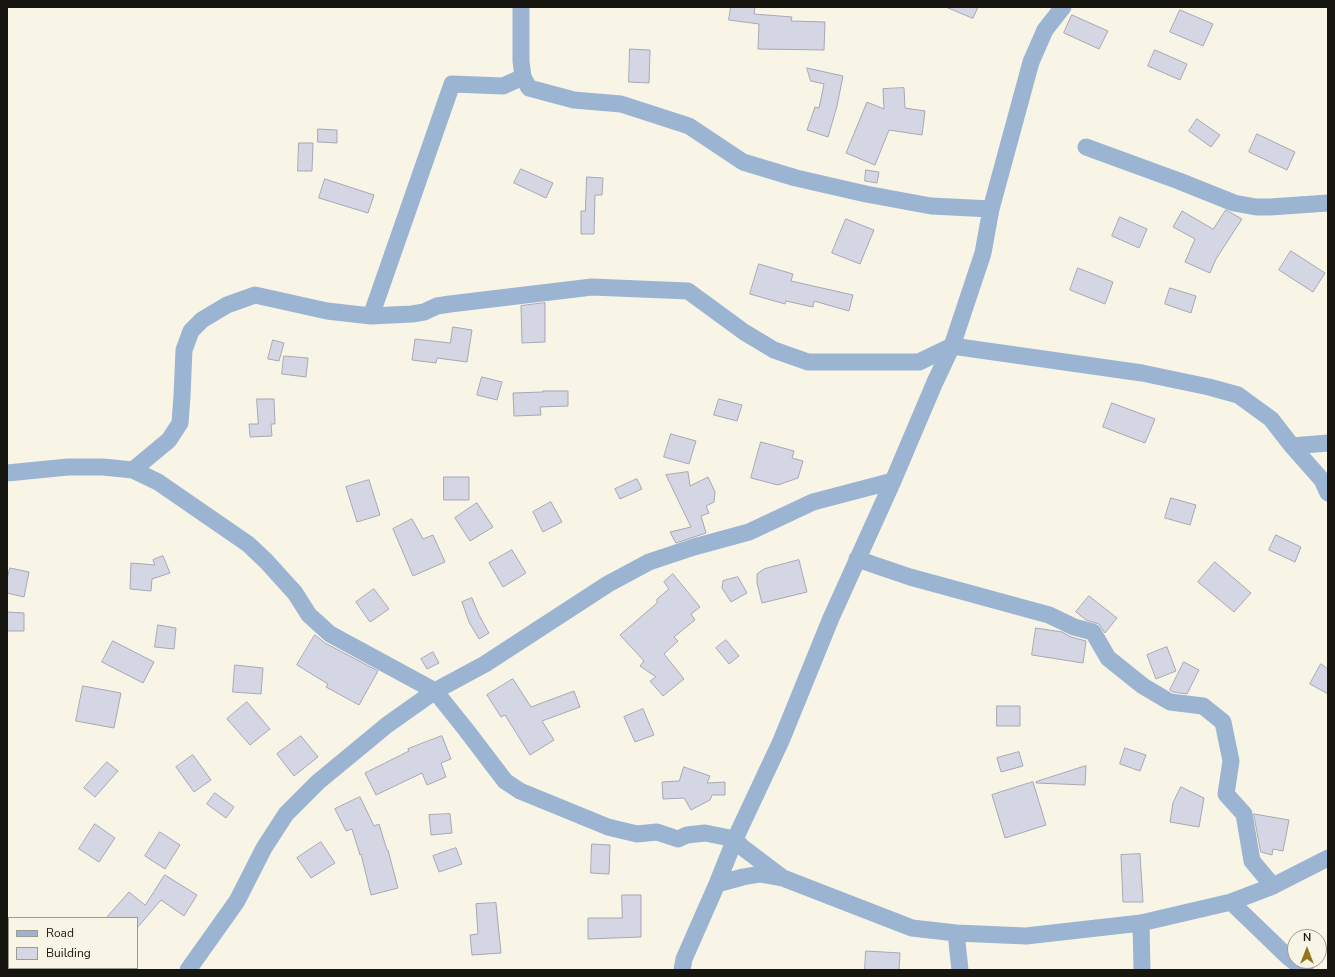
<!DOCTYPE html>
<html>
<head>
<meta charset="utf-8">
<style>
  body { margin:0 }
  #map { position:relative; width:1335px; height:977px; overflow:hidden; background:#f8f5e7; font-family:"Nunito Sans",sans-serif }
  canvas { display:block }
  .frame { position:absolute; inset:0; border:8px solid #161510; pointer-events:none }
  .legend { position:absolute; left:8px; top:917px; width:130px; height:52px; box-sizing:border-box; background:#f8f5e7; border:1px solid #9e9b91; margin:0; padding:5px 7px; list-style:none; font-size:12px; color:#161510 }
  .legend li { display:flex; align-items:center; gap:8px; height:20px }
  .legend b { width:20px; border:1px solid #9e9b91 }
  .north { position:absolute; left:1287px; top:929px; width:40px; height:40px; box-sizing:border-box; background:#f8f5e7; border:1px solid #9e9b91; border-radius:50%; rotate:0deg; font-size:11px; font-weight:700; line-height:16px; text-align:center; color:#161510 }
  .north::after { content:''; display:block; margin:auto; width:14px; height:18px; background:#93771d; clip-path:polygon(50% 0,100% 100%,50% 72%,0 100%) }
</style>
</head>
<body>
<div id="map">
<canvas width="1335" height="977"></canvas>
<div class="frame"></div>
<ul class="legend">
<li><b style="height:5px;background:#9ab4d2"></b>Road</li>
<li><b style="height:11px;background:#d5d6e4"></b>Building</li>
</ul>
<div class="north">N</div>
</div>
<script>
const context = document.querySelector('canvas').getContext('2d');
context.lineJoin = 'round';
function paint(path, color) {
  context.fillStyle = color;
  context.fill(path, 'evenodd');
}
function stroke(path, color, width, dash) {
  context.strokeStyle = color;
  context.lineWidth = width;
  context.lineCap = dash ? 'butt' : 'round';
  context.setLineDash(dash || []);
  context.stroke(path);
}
const building = new Path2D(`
  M731 7H755L754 14 792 17 791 21 825 22 824 50 758 49 759 24 729 20Z
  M946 7H978L973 18Z
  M1180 10 1213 24 1203 46 1170 32Z
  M1072 15 1108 31 1099 49 1064 33Z
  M630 49 650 50 649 83 629 82Z
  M1155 50 1187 64 1180 80 1148 66Z
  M807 68 843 76 837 106 828 137 807 130 815 107 819 108 824 84 811 81Z
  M904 88 905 108 925 111 922 135 889 130 875 165 846 153 867 102 884 109 883 89Z
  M1197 119 1220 135 1211 147 1189 131Z
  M318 129 337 130V143L318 142Z
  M1257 134 1295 152 1287 170 1249 152Z
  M299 143H313L312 171H298Z
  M521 169 553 183 546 198 514 183Z
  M866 170 879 172 877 183 865 181Z
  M587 177 603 178 602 195H595L594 234H581V211H585Z
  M325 179 374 195 368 213 319 198Z
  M1226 210 1242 219 1216 259 1210 273 1185 262 1195 239 1173 227 1182 211 1213 229Z
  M1120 217 1147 229 1139 248 1112 236Z
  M846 219 874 230 860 264 832 253Z
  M1291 251 1325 273 1313 292 1279 270Z
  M759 264 793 274 791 281 853 295 849 311 814 301 813 307 786 301 785 304 750 294Z
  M1078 268 1113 282 1105 304 1070 290Z
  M1170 288 1196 296 1191 313 1165 304Z
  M545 303V342L522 343 521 306Z
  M453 327 472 330 467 362 437 358 436 363 412 360 415 339 450 343Z
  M273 340 284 343 279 361 268 359Z
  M284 356 308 358 306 377 282 374Z
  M482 377 502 382 497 400 477 395Z
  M543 391H568V406L540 407 541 415 514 416 513 393 543 392Z
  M257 399H274L275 424H271L272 436 250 437 249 424H258Z
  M719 399 742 405 737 421 714 415Z
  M1112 403 1155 419 1145 443 1103 427Z
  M671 434 696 441 689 464 664 457Z
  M761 442 794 451 792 458 803 461 798 478 778 485 751 478Z
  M688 472 690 486 708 477 715 492 714 502 706 506 709 513 701 516 706 533 676 543 670 532 691 527 666 475Z
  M444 477H469V500H444Z
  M637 479 642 489 620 499 615 489Z
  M369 480 380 515 357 522 346 487Z
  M1171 498 1196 505 1190 525 1165 518Z
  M551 502 562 522 543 532 533 512Z
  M477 503 493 527 470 541 455 518Z
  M412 519 423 539 433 535 445 562 413 576 393 529Z
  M1276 535 1301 547 1295 562 1269 550Z
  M512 550 526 573 503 587 489 563Z
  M163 556 170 573 152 579 151 591 130 589 131 563 155 565 153 560Z
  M799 560 807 592 762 603 757 583V574L764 569Z
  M1215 562 1251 593 1234 612 1198 582Z
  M10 568 29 572 24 597 7 593V580Z
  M673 574 700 607 691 614 695 620 674 637 678 641 664 654 684 679 663 696 650 681 656 677 640 666 644 661 620 635 657 603V599L669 589 664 582Z
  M738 577 747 593 731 602 722 588 723 581Z
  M374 589 389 609 370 622 356 602Z
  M1089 596 1117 618 1105 633 1099 624 1086 620 1076 612Z
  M472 598 479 615 489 633 479 639 469 622 462 602Z
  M8 612 24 613V631H7Z
  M158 625 176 628 174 649 155 647Z
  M1036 628 1062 632 1071 637 1086 641 1083 663 1032 655Z
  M315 635 325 643 378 671 359 705 326 687 328 684 297 665Z
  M726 640 739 656 729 664 716 648Z
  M113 641 154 662 143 683 102 662Z
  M1167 647 1176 671 1156 679 1147 655Z
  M433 652 439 663 427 669 421 659Z
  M1184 662 1199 670 1187 694 1173 692 1170 690Z
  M1321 664 1328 669V694L1310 684Z
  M235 665 263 668 261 694 233 692Z
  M513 679 531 707 574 691 580 707 542 721 554 740 530 755 505 715 501 717 487 695Z
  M83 686 121 693 114 728 76 721Z
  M247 702 270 729 250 745 227 719Z
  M997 706H1020V726H997Z
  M643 709 654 735 635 742 624 717Z
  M301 736 318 757 294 776 277 754Z
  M442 736 451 759 441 763 446 777 427 785 422 773 376 795 365 773 409 751 408 749Z
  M1125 748 1146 755 1140 771 1120 764Z
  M1019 752 1023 766 1001 772 997 758Z
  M193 755 211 780 194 792 176 767Z
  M107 762 118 771 95 797 84 788Z
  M1086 766 1085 785 1036 783V782Z
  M684 767 710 776 707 783 725 782V795H712L710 800 691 810 684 798 663 799 662 782 679 781Z
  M1033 782 1046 825 1005 838 992 795Z
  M1181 787 1204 798 1199 827 1170 822 1173 803Z
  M215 793 234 807 226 818 207 804Z
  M360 797 374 826 379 824 387 850H388L398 888 371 895 361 854 360 855 352 829 346 831 335 809Z
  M450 814 452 833 431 835 429 815Z
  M1254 814 1289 820 1283 851 1273 849 1272 855 1261 852Z
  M95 824 115 838 99 862 79 849Z
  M160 832 180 845 165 869 145 856Z
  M321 842 335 863 311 878 297 858Z
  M592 844 610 845 609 874 591 873Z
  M456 848 462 864 439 872 433 856Z
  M1140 854 1143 902H1123L1121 855Z
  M165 875 197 895 184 916 161 900 137 928V918H106L129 892 145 905Z
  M622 895H641V937L588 939V918H622Z
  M496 903 501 953 472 955 470 935 478 934 476 904Z
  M866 951 900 953 899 970H865Z`);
paint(building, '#d5d6e4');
stroke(building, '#a7a7b5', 1);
stroke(new Path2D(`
  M521 7V61L523 77 529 88 574 100 621 104 689 126 743 162 796 178 866 194 931 206 991 209
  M1086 147 1179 181 1234 203 1256 207H1270L1328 203
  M371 316 452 84 503 86 523 77
  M1292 446 1328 443
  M133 470 169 440 180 423 182 396 184 350 191 331 202 320 227 305 255 295 327 311 371 316 412 314 424 312 437 306 450 304 592 287 688 291 744 332 774 350 808 362H919L952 346 1142 373 1209 387 1238 395 1271 419 1292 446 1322 480 1328 493
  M7 473 68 467H103L133 470 158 482 248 544 266 561 295 593 309 615 330 634 435 691 467 731 505 781 520 791 608 827 637 834 657 832 678 839 687 835 705 833 735 839 742 847 783 878 912 928 956 933 1026 936 1141 923 1231 902 1273 886 1328 858
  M857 559 910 577 1049 615 1074 627 1093 632 1108 658 1143 686 1170 702 1203 706 1223 722 1231 761 1226 794 1244 814 1252 861 1273 886
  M717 884 743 877 760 874 782 878
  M1231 902 1287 956 1305 970
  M1141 923 1142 970
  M956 933 960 970
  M188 970 237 901 264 848 286 814 318 782 387 725 435 691 485 664 608 584 649 562 694 547 749 532 813 502 893 481
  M682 970 684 959 717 884 735 839 781 741 831 618 893 481 935 382 952 346 983 253 991 209 1031 62 1045 30 1063 7`), '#9ab4d2', 17);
</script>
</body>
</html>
